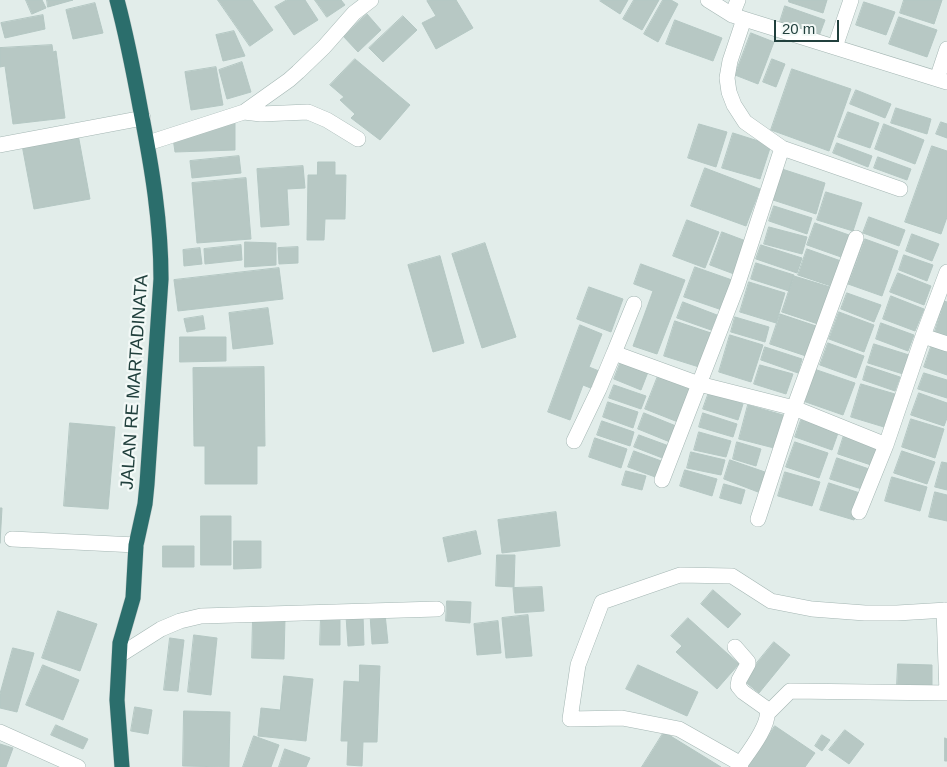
<!DOCTYPE html>
<html>
<head>
<meta charset="utf-8">
<style>
  body { margin:0 }
  #map { position:relative; width:947px; height:767px; overflow:hidden; background:#e2edea; font-family:Helvetica,sans-serif }
  canvas { display:block }
  .scale { position:absolute; left:774px; top:20px; width:65px; height:22px; box-sizing:border-box; border:2px solid #21403d; border-top:0; padding-left:6px; font-size:15px; line-height:18px; white-space:nowrap; color:#21403d; -webkit-text-stroke:4px #f3f9f7; paint-order:stroke }
</style>
</head>
<body>
<div id="map">
<canvas width="947" height="767"></canvas>
<div class="scale">20 m</div>
</div>
<script>
const context = document.querySelector('canvas').getContext('2d');
context.lineJoin = 'round';
function paint(path, color) {
  context.fillStyle = color;
  context.fill(path, 'evenodd');
}
function stroke(path, color, width, dash) {
  context.strokeStyle = color;
  context.lineWidth = width;
  context.lineCap = dash ? 'butt' : 'round';
  context.setLineDash(dash || []);
  context.stroke(path);
}
function drawText(font, color, halo, rows, align = 'center') {
  context.font = font + ' Helvetica,sans-serif';
  context.lineWidth = 4.5;
  context.setLineDash([]);
  context.textBaseline = 'middle';
  context.strokeStyle = halo;
  context.fillStyle = color;
  for (const [text, x, y, turn = 0] of rows) {
    context.save();
    context.translate(x, y);
    context.rotate((+turn || 0) * Math.PI / 180);
    context.textAlign = isNaN(turn) ? turn : align;
    if (halo) context.strokeText(text, 0, 0);
    context.fillText(text, 0, 0);
    context.restore();
  }
}
const building = new Path2D(`
  M26 0H42L46 8 32 14Z
  M47 0H73L48 7Z
  M218 0H252L273 30 250 46Z
  M287 0H305L318 20 294 35 275 7Z
  M315 0H341L345 5 327 17Z
  M429 0H456L473 28 436 49 422 23 436 16 427 1Z
  M601 0H628L620 14 600 1Z
  M634 0H659L642 30 623 19Z
  M663 0H671L678 4 658 42 644 34Z
  M789 0H827L823 13 789 2Z
  M904 0H942L934 24 900 13Z
  M864 2 895 12 886 35 856 25Z
  M95 3 103 33 73 39 66 10Z
  M785 6 825 20 819 36 780 22Z
  M367 14 381 30 358 52 343 36Z
  M43 15 45 29 5 38 1 23Z
  M403 16 417 30 383 62 369 48Z
  M899 17 937 30 927 57 889 44Z
  M675 20 722 38 713 61 666 44Z
  M234 31 245 56 223 61 216 35Z
  M751 33 774 42 758 84 735 75Z
  M52 45 53 52 56 51 65 118 13 124 5 66 0 67V48Z
  M355 59 410 105 380 140 351 118 355 114 340 100 344 97 330 85Z
  M772 59 785 64 776 87 763 82Z
  M242 62 251 92 227 99 219 70Z
  M216 67 223 105 191 110 185 72Z
  M792 69 851 89 829 151 771 130Z
  M856 90 891 104 885 118 850 104Z
  M896 108 931 119 927 134 891 123Z
  M848 112 879 123 870 148 838 137Z
  M941 122 947 124V138L936 134Z
  M235 123V150L175 152 172 131Z
  M699 124 727 132 716 167 688 158Z
  M884 124 924 140 915 164 875 149Z
  M733 133 771 145 760 179 722 168Z
  M78 134 90 199 34 209 22 145Z
  M837 143 872 156 868 167 833 153Z
  M932 146 947 151V217L941 234 905 222Z
  M239 156 241 173 192 178 190 161Z
  M878 157 911 169 907 180 874 168Z
  M318 162H335V175H346L345 219H325L324 240H307L308 175H317Z
  M303 166 305 188 287 189 289 225 261 227 257 169Z
  M705 168 760 189 746 226 691 206Z
  M782 169 825 183 816 214 773 200Z
  M246 178 251 239 197 243 192 183Z
  M826 192 862 203 853 231 817 220Z
  M774 206 812 218 807 234 769 221Z
  M869 217 905 230 899 246 863 233Z
  M687 220 719 232 705 268 673 256Z
  M815 223 849 235 841 257 807 245Z
  M769 227 807 237 802 254 764 244Z
  M722 232 746 241 734 274 710 265Z
  M912 234 939 244 932 261 906 251Z
  M865 239 898 251 882 296 848 284Z
  M245 242 276 243V265L245 267Z
  M485 243 516 337 482 348 452 254Z
  M241 245 242 260 205 264 204 249Z
  M761 245 802 258 797 273 756 259Z
  M298 247V263L279 264 278 248Z
  M200 248 202 264 184 266 183 250Z
  M807 249 841 261 831 286 798 275Z
  M904 255 933 265 927 281 899 270Z
  M440 256 464 343 433 352 408 265Z
  M756 263 794 275 789 291 751 279Z
  M641 264 685 280 657 354 633 346 653 291 634 284Z
  M695 267 732 280 722 310 684 297Z
  M279 268 283 299 178 311 174 280Z
  M898 273 931 286 924 305 890 292Z
  M794 276 830 287 818 324 782 312Z
  M749 282 785 293 776 323 740 312Z
  M589 287 623 299 611 332 577 319Z
  M847 293 881 305 874 322 841 309Z
  M891 296 924 309 915 331 883 319Z
  M944 301 947 302V339L934 335Z
  M683 302 717 315 711 330 677 318Z
  M268 308 273 344 233 349 229 313Z
  M839 312 874 325 864 352 829 339Z
  M780 314 816 326 806 356 770 344Z
  M203 316 205 329 187 332 184 319Z
  M735 317 769 327 765 342 731 332Z
  M675 321 711 333 699 367 664 356Z
  M881 323 914 335 908 351 876 339Z
  M580 325 602 334 589 367 599 371 593 389 583 385 570 420 548 412Z
  M730 335 763 345 751 382 719 372Z
  M180 337H226V361L180 362Z
  M828 343 864 356 856 378 820 365Z
  M874 344 909 355 903 374 868 363Z
  M932 344 947 349V375L924 367Z
  M765 347 802 359 798 373 761 360Z
  M621 361 648 372 641 390 614 379Z
  M760 365 793 374 786 394 754 384Z
  M867 366 900 377 895 391 863 380Z
  M264 367 265 446H257V484H205V446H194L193 368Z
  M814 369 855 383 843 415 803 401Z
  M924 373 947 380V398L918 389Z
  M658 376 691 390 678 422 645 409Z
  M861 384 895 394 884 427 851 417Z
  M614 385 646 396 641 409 609 398Z
  M709 392 743 404 738 420 703 409Z
  M919 393 947 403V418L944 426 911 415Z
  M608 402 638 412 633 428 603 417Z
  M748 405 783 415 774 448 739 439Z
  M644 413 676 426 670 442 638 429Z
  M703 413 737 424 733 437 699 427Z
  M911 419 944 429 935 458 902 447Z
  M801 420 838 433 832 450 795 437Z
  M602 421 634 432 630 446 597 435Z
  M70 423 115 427 108 509 64 506Z
  M699 432 731 441 726 457 694 450Z
  M639 435 669 446 665 459 634 447Z
  M844 435 880 447 874 466 838 454Z
  M595 438 627 449 621 468 589 457Z
  M737 442 761 449 756 466 733 459Z
  M795 442 828 453 819 478 786 467Z
  M634 451 664 462 658 478 628 467Z
  M902 451 935 462 927 484 894 473Z
  M691 452 725 460 721 475 687 468Z
  M837 458 872 470 865 490 830 479Z
  M730 460 765 472 758 492 724 479Z
  M942 462 947 463V490L935 487Z
  M685 470 717 479 712 496 680 486Z
  M626 471 646 476 642 490 622 485Z
  M785 472 820 482 812 506 778 496Z
  M892 477 927 487 920 511 885 501Z
  M829 483 863 494 854 520 820 510Z
  M724 484 745 490 741 504 720 498Z
  M935 492 947 495V521L929 517Z
  M0 508H2L0 543Z
  M556 512 560 546 502 553 498 520Z
  M201 516H231V565H201Z
  M476 531 481 554 448 562 443 538Z
  M234 541H261V568L234 569Z
  M163 546H194V567H163Z
  M497 555H515L514 587 496 586Z
  M542 587 544 611 515 613 513 588Z
  M713 590 741 614 728 628 701 604Z
  M447 601 471 602 470 623 446 621Z
  M58 611 97 624 80 671 42 658Z
  M385 614 388 643 372 644 370 615Z
  M363 615 364 645 348 646 346 616Z
  M528 615 532 656 506 658 502 618Z
  M321 616H340V645H320Z
  M253 618H285L284 659 252 658Z
  M688 618 739 664 717 689 676 652 682 646 671 636Z
  M498 621 501 653 477 655 474 624Z
  M194 635 217 638 211 695 188 692Z
  M170 638 184 640 178 691 164 690Z
  M774 642 790 655 759 693 743 680Z
  M13 648 34 653 17 712 0 708V694Z
  M898 664 932 665V686H897Z
  M43 665 79 680 63 720 26 705Z
  M360 665 380 666 377 742H363L362 766 347 765 348 741H341L344 681 359 682Z
  M638 665 698 692 687 716 626 689Z
  M284 676 313 679 306 741 258 736 261 708 280 710Z
  M135 707 152 710 148 734 131 731Z
  M184 711 230 712 229 767 183 766Z
  M56 725 88 739 83 749 51 735Z
  M775 726 815 753 805 767H747Z
  M845 730 864 744 849 764 829 750Z
  M664 732 721 767H642Z
  M822 735 830 740 822 751 815 746Z
  M254 736 279 745 271 767H243Z
  M945 738 947 739V761H945Z
  M0 744 13 748 6 767H0Z
  M285 749 310 758 306 767H279Z`);
paint(building, '#b7c8c4');
stroke(building, '#b4c7c3', 1);
const minor = new Path2D(`
  M708 0 732 15 744 19 947 82
  M732 15 738 0
  M744 19 730 61 727 78 729 92 734 105 745 122 782 148 900 189
  M835 47 851 0
  M937 79 947 49
  M244 112 261 114 308 112 327 120 358 139
  M148 143 244 112 289 80 298 72 324 47 354 13 371 0
  M0 145 143 118
  M923 336 947 344
  M614 353 634 304
  M574 441 599 389 614 353 699 384 794 408 886 445
  M662 480 737 286 782 148
  M859 512 886 445 923 336 947 272
  M758 519 794 408 856 238
  M12 539 136 545
  M735 647 748 662V664L739 680 738 686 743 692 767 709C771 725 747 754 738 767
  M120 655 161 629 180 621 201 616 437 609
  M768 713 790 691 947 693 944 610
  M0 732 78 767
  M741 764 679 729 622 718 570 719 578 665 602 602 680 575 732 576 771 601 812 609 865 613H897L947 610`);
const highway = new Path2D(`
  M117 0C127 37 134 74 141 112 152 168 161 222 161 279L147 484 145 504 136 545 133 598 120 643 117 700 122 767`);
stroke(minor, '#a4b6b3', 16);
stroke(highway, '#c1cac9', 16);
stroke(minor, '#fff', 15);
stroke(highway, '#2b6e6c', 15);
drawText('18px', '#21403d', '#f3f9f7', [
  ["JALAN RE MARTADINATA",135,382,-86]
]);
</script>
</body>
</html>
